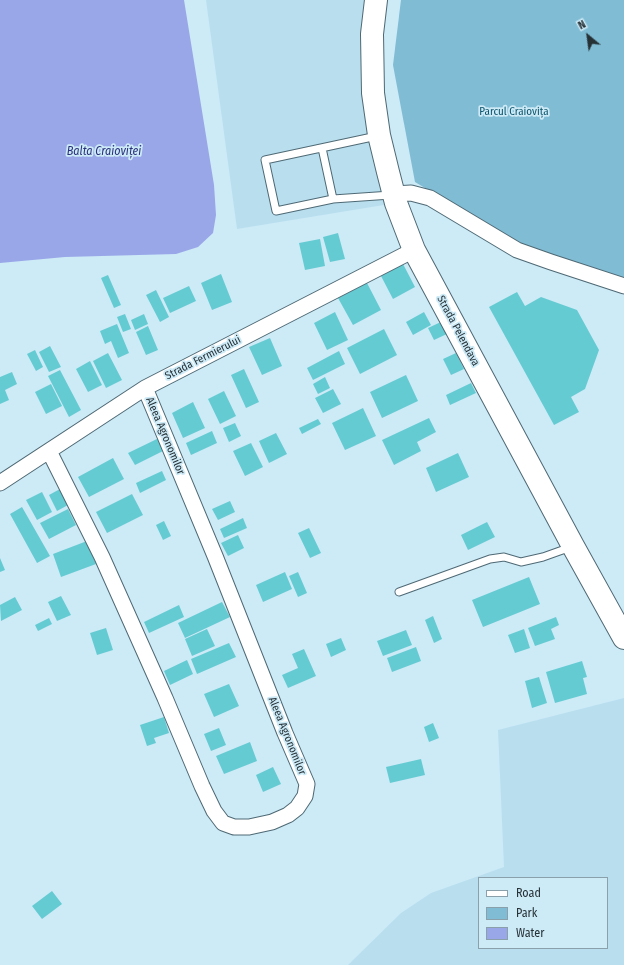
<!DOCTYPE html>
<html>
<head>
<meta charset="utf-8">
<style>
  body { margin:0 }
  #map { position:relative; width:624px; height:965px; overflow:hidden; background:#cdeaf7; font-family:"Fira Sans Condensed",sans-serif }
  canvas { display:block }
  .legend { position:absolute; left:478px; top:877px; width:130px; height:72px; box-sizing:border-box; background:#cdeaf7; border:1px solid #8aa0aa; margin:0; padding:5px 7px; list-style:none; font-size:12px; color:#263136 }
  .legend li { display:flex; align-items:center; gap:8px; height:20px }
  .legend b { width:20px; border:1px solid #8aa0aa }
  .north { position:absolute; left:568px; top:16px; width:40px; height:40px; -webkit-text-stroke:3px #cdeaf7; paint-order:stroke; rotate:331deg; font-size:11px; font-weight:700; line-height:16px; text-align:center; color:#263136 }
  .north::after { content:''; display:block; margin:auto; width:14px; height:18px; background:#263136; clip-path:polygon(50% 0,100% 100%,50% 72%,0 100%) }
</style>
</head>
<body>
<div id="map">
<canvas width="624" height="965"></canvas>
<ul class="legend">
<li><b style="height:5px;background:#fff"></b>Road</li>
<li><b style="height:11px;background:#80bcd4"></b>Park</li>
<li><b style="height:11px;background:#99a7e8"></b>Water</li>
</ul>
<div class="north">N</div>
</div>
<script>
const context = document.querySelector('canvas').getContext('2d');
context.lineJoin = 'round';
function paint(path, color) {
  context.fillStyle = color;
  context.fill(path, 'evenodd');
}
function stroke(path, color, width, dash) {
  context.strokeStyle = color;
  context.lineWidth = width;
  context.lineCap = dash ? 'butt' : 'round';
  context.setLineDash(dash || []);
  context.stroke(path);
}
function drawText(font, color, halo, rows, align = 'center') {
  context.font = font + ' "Fira Sans Condensed",sans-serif';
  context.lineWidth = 3.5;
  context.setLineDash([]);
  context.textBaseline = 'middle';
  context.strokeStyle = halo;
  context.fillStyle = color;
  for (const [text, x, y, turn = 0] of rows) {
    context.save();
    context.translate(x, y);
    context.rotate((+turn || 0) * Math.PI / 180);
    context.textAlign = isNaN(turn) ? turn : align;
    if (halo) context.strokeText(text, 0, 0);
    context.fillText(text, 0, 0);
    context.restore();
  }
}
paint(new Path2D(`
  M206 0H376L372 34 396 203 237 229Z
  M624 698V965H348L401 913 431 893 504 867 498 730ZM479 878H607V948H479Z`), '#b9dfef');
paint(new Path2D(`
  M401 0H624V278L515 242 415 182 393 65Z`), '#80bcd4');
paint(new Path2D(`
  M0 0H184L214 185 216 215 213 233 198 247 176 254 65 257 0 263Z`), '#99a7e8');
paint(new Path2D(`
  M338 233 345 259 330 262 323 237Z
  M320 239 325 266 305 270 299 243Z
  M403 264 415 287 393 299 381 276Z
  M221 274 232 302 212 310 201 283Z
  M108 275 121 305 114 308 101 278Z
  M367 283 381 310 353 325 338 298Z
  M189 286 196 301 170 313 163 298Z
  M156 290 169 317 160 322 146 295Z
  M517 292 525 306 541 297 577 310 599 350 585 389 571 397 579 412 554 425 489 307Z
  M335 312 348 340 327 350 314 323Z
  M424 312 431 325 413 335 406 322Z
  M125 314 131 329 123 332 117 317Z
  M144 314 148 324 135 330 131 320Z
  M443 321 449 333 434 340 428 328Z
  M117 324 129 353 118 358 111 341 105 344 100 331Z
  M148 326 158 350 146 355 136 332Z
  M384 329 397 355 360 374 347 348Z
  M270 338 282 366 262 375 249 347Z
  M50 346 61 367 49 372 39 352Z
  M35 350 43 367 36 371 27 354Z
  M339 351 345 364 313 380 307 368Z
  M108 353 122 380 106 388 93 361Z
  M456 353 464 369 451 375 443 359Z
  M90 361 102 385 88 392 76 369Z
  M244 369 259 402 246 408 231 375Z
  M60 370 81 410 69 417 48 376Z
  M12 372 17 384 5 390 9 400 0 404V377Z
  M406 375 418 401 382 418 370 392Z
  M325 377 330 388 318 394 313 384Z
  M471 383 476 393 450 405 446 395Z
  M51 384 62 406 46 414 35 392Z
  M333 389 341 404 323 413 315 398Z
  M224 391 236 416 220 424 208 399Z
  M193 402 205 428 183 438 172 413Z
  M363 408 376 436 345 450 332 423Z
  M429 418 436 432 417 442 421 451 394 465 382 440Z
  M318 419 321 424 302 434 299 428Z
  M235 423 241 436 229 442 223 428Z
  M212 431 217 443 191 455 186 443Z
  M276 433 287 454 269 463 259 441Z
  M159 438 165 450 135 465 128 453Z
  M251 443 263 467 245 476 233 451Z
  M458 453 469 477 436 492 426 468Z
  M113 458 124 479 89 497 78 477Z
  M162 471 166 480 140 493 136 483Z
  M60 489 68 505 57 511 49 495Z
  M42 492 52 512 37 520 26 500Z
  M132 494 143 515 107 533 96 512Z
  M230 501 235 512 218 520 212 509Z
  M22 507 50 556 37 563 10 514Z
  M68 509 76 525 49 539 40 523Z
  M243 518 247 528 224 538 220 529Z
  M164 521 171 536 163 540 156 525Z
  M487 522 495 537 468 550 461 535Z
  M309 528 321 553 310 558 298 533Z
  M238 535 244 548 228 556 221 543Z
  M87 541 96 564 61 577 53 554Z
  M0 558 5 570 0 572Z
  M285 572 292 589 263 602 256 585Z
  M298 572 307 593 298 597 289 576Z
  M529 577 540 604 483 627 472 600Z
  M61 596 71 615 57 621 48 602Z
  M15 597 22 610 1 621 0 605Z
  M222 602 230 617 185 638 178 623Z
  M179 605 184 617 149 633 144 622Z
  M433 616 442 639 434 643 425 620Z
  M556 617 559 625 551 629 555 639 535 646 528 628Z
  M49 618 52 624 38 631 35 625Z
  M106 628 113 650 97 655 90 633Z
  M207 629 215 646 192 656 185 639Z
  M524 629 530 648 515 653 508 635Z
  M406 630 412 645 383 656 377 641Z
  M341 638 346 650 331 657 326 644Z
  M229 643 236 657 197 674 191 659Z
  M416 647 421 661 392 672 387 658Z
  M304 649 316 676 288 688 282 675 298 668 292 654Z
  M187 660 193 674 170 685 164 671Z
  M582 661 587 677 583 678 587 694 555 703 546 672Z
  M539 677 547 703 532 708 525 681Z
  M229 684 239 706 214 717 204 694Z
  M164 717 169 733 154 738 156 743 147 746 140 725Z
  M433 723 439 738 429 742 424 727Z
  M219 728 226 745 211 751 204 734Z
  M250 742 257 761 224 774 216 756Z
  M421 759 425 775 390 783 386 767Z
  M273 767 281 784 263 792 256 775Z
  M52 891 62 904 42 919 32 906Z`), '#65cbd2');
const service = new Path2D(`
  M377 136 265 160 276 211 333 199 391 195
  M322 148 333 199
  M399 592 490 559 504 557 521 562 543 557 571 547`);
const minor = new Path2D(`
  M394 194 411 193 430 198 517 250 551 262 624 286
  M49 451 102 557 165 698 202 786 214 811 223 823 234 827H249L272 822 288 815 297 808 305 796 307 784 285 733 215 556 145 388
  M0 483 145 388 414 250`);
const primary = new Path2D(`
  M376 0 372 34 373 93 379 135 388 172 396 203 414 250 573 546 624 638`);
stroke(service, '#4e6974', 9);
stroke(minor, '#4e6974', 17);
stroke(primary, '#4e6974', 24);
stroke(service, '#fff', 7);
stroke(minor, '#fff', 15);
stroke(primary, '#fff', 22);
drawText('11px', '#0d556c', '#cdeaf7', [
  ["Parcul Craiovița",514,112]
]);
drawText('11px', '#263136', '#cdeaf7', [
  ["Strada Pelendava",458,331,62],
  ["Strada Fermierului",203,358,-27],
  ["Aleea Agronomilor",165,436,67],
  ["Aleea Agronomilor",287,736,68]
]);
drawText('italic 12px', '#2a307b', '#cdeaf7', [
  ["Balta Craioviței",104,152]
]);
</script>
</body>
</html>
